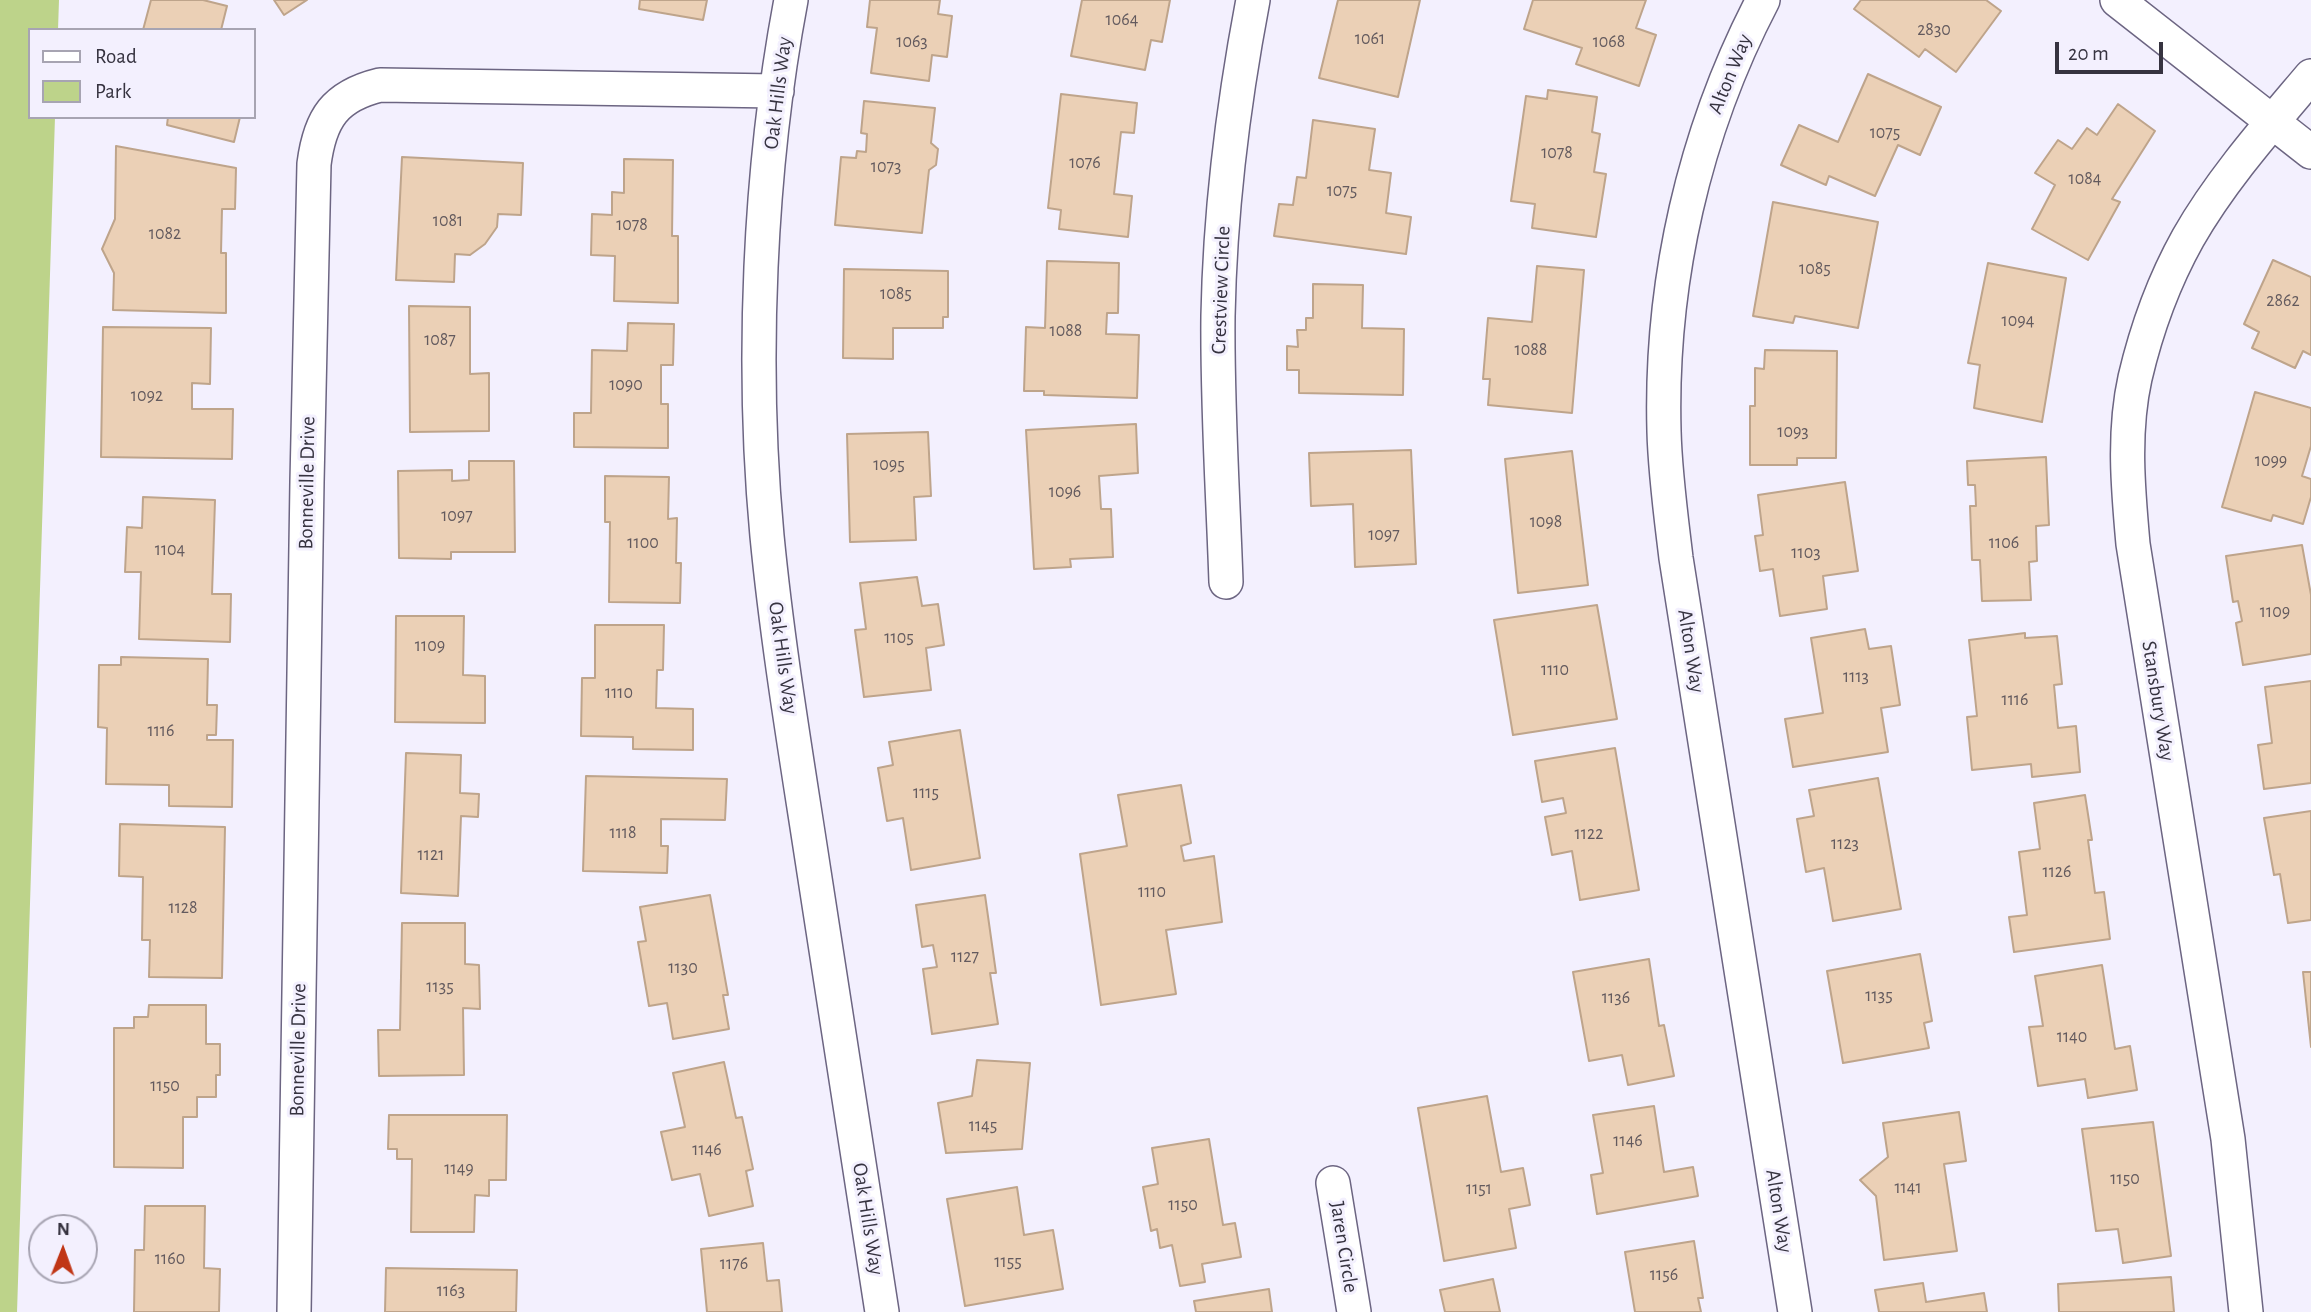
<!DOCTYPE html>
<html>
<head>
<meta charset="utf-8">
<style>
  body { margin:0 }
  #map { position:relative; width:2311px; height:1312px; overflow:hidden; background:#f3f0fe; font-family:"Alegreya Sans",sans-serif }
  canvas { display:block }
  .legend { position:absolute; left:28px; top:28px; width:228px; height:91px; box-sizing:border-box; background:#f3f0fe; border:2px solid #a7a4b2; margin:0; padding:9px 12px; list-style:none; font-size:21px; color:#363340 }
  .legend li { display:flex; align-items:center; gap:14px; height:35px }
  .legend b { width:35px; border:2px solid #a7a4b2 }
  .north { position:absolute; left:28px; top:1214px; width:70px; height:70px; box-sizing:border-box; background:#f3f0fe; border:2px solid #a7a4b2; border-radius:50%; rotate:1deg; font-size:19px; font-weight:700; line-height:28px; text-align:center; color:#363340 }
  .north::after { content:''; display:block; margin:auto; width:24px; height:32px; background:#c03616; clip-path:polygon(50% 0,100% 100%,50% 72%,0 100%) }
  .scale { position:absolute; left:2055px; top:42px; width:108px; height:32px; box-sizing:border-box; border:4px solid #363340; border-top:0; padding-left:9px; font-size:21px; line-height:24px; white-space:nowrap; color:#363340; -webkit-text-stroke:5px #f3f0fe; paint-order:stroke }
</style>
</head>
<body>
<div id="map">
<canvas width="2311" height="1312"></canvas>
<ul class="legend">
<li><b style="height:9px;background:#fff"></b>Road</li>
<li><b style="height:19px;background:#bdd38a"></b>Park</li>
</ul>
<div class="north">N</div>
<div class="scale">20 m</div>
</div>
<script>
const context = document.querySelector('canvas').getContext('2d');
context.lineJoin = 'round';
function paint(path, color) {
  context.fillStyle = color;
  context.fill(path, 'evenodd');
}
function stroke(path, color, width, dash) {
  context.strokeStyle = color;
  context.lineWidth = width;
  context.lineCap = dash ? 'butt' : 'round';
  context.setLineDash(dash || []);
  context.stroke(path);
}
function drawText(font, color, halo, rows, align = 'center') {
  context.font = font + ' "Alegreya Sans",sans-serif';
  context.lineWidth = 6;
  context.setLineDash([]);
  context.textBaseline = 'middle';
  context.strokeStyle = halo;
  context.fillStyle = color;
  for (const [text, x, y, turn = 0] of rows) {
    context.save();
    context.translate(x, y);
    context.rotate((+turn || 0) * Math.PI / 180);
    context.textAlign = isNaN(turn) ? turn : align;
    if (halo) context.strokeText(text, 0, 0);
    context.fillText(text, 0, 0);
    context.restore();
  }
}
paint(new Path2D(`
  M0 0H59L58 30H30V117H55L17 1312H0Z`), '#bdd38a');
const building = new Path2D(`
  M151 0H203L227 6 221 30H143Z
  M274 0H307L284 15Z
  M640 0H707L703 20 639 9Z
  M870 0H940L938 14 952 16 947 57 932 55 929 81 871 73 877 28 867 27Z
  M1082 0H1170L1162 42 1151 40 1145 70 1071 56Z
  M1338 0H1420L1398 97 1319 78Z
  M1533 0H1646L1636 28 1656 35 1639 86 1576 64 1582 48 1524 29Z
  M1861 0H1986L2001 11 1956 72 1925 49 1919 57 1854 9Z
  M1868 74 1941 107 1920 155 1898 145 1875 196 1829 176 1826 185 1781 165 1799 125 1838 142Z
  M1548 90 1597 97 1592 132 1600 134 1594 172 1606 174 1596 237 1532 228 1535 204 1511 201 1526 96 1547 99Z
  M1061 94 1137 103 1134 133 1121 132 1114 194 1132 196 1128 237 1059 229 1061 210 1048 208Z
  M864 101 935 108 931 143 938 149 936 165 929 170 922 233 835 225 841 157 856 158 857 151 866 152 867 134 861 133Z
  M2118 104 2155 131 2112 199 2120 202 2088 260 2032 229 2055 185 2035 173 2058 140 2072 149 2087 128 2097 135Z
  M168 117H240L234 142 167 125Z
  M1313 120 1375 129 1369 170 1391 173 1386 213 1411 217 1406 254 1274 236 1279 204 1293 205 1297 177 1306 178Z
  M116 146 236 168 235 209H222L221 253H226V313L113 310 114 273 102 249 115 219Z
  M402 157 523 163 521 215 498 214 497 227 485 244 470 255 455 254 454 282 396 280Z
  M624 159 673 160 672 236H678V303L614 301 615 256 591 255 592 214 612 215V192L624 193Z
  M1773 202 1878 222 1858 328 1795 316 1793 323 1753 316Z
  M2273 260 2311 277V355L2303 351 2295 368 2252 348 2259 332 2244 324Z
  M1047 261 1119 263 1118 313H1107L1106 334 1139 335 1137 398 1044 395V391H1024L1026 327 1045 328Z
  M1988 263 2066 278 2042 422 1974 408 1980 365 1968 363Z
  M1537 266 1584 270 1572 413 1488 405 1490 379H1483L1488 318 1532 322Z
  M844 269 948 271V317H943V328H893V359L843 358Z
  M1313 284 1363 285 1362 328 1404 329 1403 395 1299 393V370H1287V346L1298 347 1297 330H1306V318H1313Z
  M409 306 470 307V374L489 373V431L410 432Z
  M628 323 674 324 673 365H661V404H668V448L574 447V413H591L592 350 627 351Z
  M103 327 211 328 210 384 192 383V409H233L232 459 101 457Z
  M1765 350 1837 351 1836 458H1797V465H1750V406H1755V368L1764 369Z
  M2255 392 2311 408V446L2302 476 2311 479V497L2303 524 2273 515 2271 521 2222 507Z
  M1136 424 1138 473 1099 476 1101 509H1111L1113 557 1070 559 1071 567 1034 569 1026 430Z
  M928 432 931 496 914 497 916 540 850 542 847 434Z
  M1411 450 1416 564 1355 567 1353 504 1311 506 1309 453Z
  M1572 451 1588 585 1518 593 1505 459Z
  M2046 457 2049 525 2036 526 2037 561 2029 562 2031 600 1982 601 1980 560H1972L1970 506H1976L1975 485H1968L1967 461Z
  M469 461H514L515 552H451V559L399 558 398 471 452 470V481L469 480Z
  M605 476 669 477 668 519 677 518 676 563H681L680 603 609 602 610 522H605Z
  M1845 482 1858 571 1823 576 1827 609 1780 616 1773 569 1760 571 1755 536 1763 535 1758 495Z
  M143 497 215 500 212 594H231L230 642 139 639 141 572H125L127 527 142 528Z
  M2302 545 2311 595V654L2243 665 2236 623 2242 621 2238 601 2233 602 2226 556Z
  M917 577 922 606 938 604 944 645 926 648 931 690 864 697 855 630 866 629 860 583Z
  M1597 605 1617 719 1513 735 1494 620Z
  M396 616H464L463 675 485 676V723L395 722Z
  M595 625H664L663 670H657L656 708 693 709V750L633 749V737L581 736 582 678H595Z
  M1865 629 1869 649 1891 646 1900 705 1881 708 1888 752 1793 767 1785 719 1823 713 1811 638Z
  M2025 633V638L2057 636 2062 684 2054 685 2058 728 2076 726 2080 772 2032 777 2031 764 1972 770 1967 717 1977 716 1969 640Z
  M121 657 208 659 207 705H217L216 735H207V740H233L232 807 169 806V785L106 784 107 728 98 727 99 665H121Z
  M2311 681V783L2264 789 2258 745 2272 743 2265 687Z
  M960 730 980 858 911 870 903 818 887 821 878 768 893 765 889 742Z
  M1615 748 1639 890 1580 900 1572 851 1552 855 1545 817 1566 813 1563 798 1542 802 1535 761Z
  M406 753 461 755 460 793 479 794 478 817 461 816 458 896 401 893Z
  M586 776 727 779 725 820 661 819V846H668L667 873 583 871Z
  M1878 778 1901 909 1833 921 1824 868 1806 872 1797 819 1814 816 1809 790Z
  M1181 785 1191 843 1181 846 1184 861 1214 856 1222 922 1166 930 1176 994 1101 1005 1080 854 1127 846 1118 795Z
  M2085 795 2092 840H2088L2095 893 2104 892 2110 939 2014 952 2009 917 2027 915 2019 852 2040 849 2034 803Z
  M2311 811V920L2288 923 2280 874 2274 875 2264 818Z
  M120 824 225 827 222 978 149 977 150 940H142L143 877 119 876Z
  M710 895 728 995H723L729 1029 673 1039 667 1003 649 1006 638 942 646 941 640 907Z
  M985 895 996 973H990L998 1024 932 1034 923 969 937 967 933 945 922 947 916 905Z
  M402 923H465V964L479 965 480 1009 463 1008 464 1075 379 1076 378 1030H400Z
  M1920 954 1932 1021 1924 1023 1929 1048 1843 1063 1827 971Z
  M1649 959 1659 1026 1664 1025 1674 1076 1628 1085 1622 1055 1589 1061 1573 972Z
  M2102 965 2115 1049 2130 1046 2137 1090 2088 1098 2085 1079 2038 1086 2029 1027 2043 1026 2035 976Z
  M2303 972H2311V1047Z
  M149 1005H206V1044H220V1075H216V1097H197V1117H183V1168L114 1167V1028H134V1017H148Z
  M977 1060 1030 1063 1022 1149 946 1153 938 1103 972 1096Z
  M724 1062 736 1118 742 1117 753 1169 746 1171 753 1206 709 1216 700 1174 672 1180 661 1132 685 1127 673 1073Z
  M1487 1096 1501 1172 1523 1168 1530 1205 1509 1209 1516 1248 1444 1261 1418 1108Z
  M1654 1106 1664 1172 1693 1167 1698 1196 1597 1214 1591 1175 1603 1173 1593 1115Z
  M1959 1112 1966 1161 1944 1164 1957 1251 1884 1260 1876 1196 1860 1180 1888 1157 1883 1123Z
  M389 1115H507L506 1180H489V1196L475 1195 474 1232H411L412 1159H397V1149H388Z
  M2153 1122 2171 1256 2123 1263 2118 1229 2096 1231 2082 1129Z
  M1209 1139 1223 1225 1235 1223 1241 1257 1202 1264 1205 1282 1180 1286 1172 1245 1160 1248 1157 1229 1151 1231 1143 1187 1158 1184 1152 1148Z
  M1017 1187 1024 1235 1053 1230 1063 1289 965 1306 947 1199Z
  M145 1206H205L204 1268 220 1269 219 1312H134L135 1250H144Z
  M1694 1241 1703 1298H1698L1701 1312H1635L1625 1252Z
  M763 1243 767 1281 779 1280 782 1312H707L701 1249Z
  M386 1268 517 1270 516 1312H385Z
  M2171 1277 2174 1312H2059L2058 1284Z
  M1493 1279 1500 1312H1445L1440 1290Z
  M1923 1283 1926 1302 1984 1293 1987 1312H1879L1875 1290Z
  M1269 1289 1272 1312H1196L1194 1301Z`);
paint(building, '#ebd0b6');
stroke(building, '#bea48b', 2);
const street = new Path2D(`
  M791 0C759 169 751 365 767 536 778 649 797 760 814 872 837 1019 859 1165 882 1312
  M1763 0C1694 132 1660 282 1664 431 1665 473 1671 516 1676 558L1795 1312
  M2117 0 2311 152
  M1226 582C1223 494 1217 405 1218 316 1220 210 1233 105 1253 0
  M1333 1183 1354 1312
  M294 1312 307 482 314 164C320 118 335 96 380 85L777 91
  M2246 1312 2228 1139 2133 544C2128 489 2123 432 2135 378 2146 331 2164 281 2188 238 2221 180 2268 127 2311 76`);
stroke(street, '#6c6582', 36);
stroke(street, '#fff', 33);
drawText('18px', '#635a5e', null, [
  ["1064",1122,20],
  ["2830",1934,30],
  ["1061",1370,39],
  ["1063",912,42],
  ["1068",1609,42],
  ["1075",1885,133],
  ["1078",1557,153],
  ["1076",1085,163],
  ["1073",886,167],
  ["1084",2085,179],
  ["1075",1342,191],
  ["1081",448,221],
  ["1078",632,225],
  ["1082",165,234],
  ["1085",1815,269],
  ["1085",896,294],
  ["2862",2283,301],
  ["1094",2018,321],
  ["1088",1066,331],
  ["1087",440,340],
  ["1088",1531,350],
  ["1090",626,385],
  ["1092",147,396],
  ["1093",1793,432],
  ["1099",2271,461],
  ["1095",889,465],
  ["1096",1065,492],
  ["1097",457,516],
  ["1098",1546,522],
  ["1097",1384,535],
  ["1100",643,543],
  ["1106",2004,543],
  ["1104",170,550],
  ["1103",1806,553],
  ["1109",2275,612],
  ["1105",899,638],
  ["1109",430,646],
  ["1110",1555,670],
  ["1113",1856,677],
  ["1110",619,693],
  ["1116",2015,700],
  ["1116",161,731],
  ["1115",926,793],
  ["1118",623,833],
  ["1122",1589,834],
  ["1123",1845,844],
  ["1121",431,855],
  ["1126",2057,872],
  ["1110",1152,892],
  ["1128",183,908],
  ["1127",965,957],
  ["1130",683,968],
  ["1135",440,987],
  ["1135",1879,996],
  ["1136",1616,998],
  ["1140",2072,1037],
  ["1150",165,1086],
  ["1145",983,1126],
  ["1146",1628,1141],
  ["1146",707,1150],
  ["1149",459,1169],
  ["1150",2125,1179],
  ["1141",1908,1188],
  ["1151",1479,1189],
  ["1150",1183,1205],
  ["1160",170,1259],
  ["1155",1008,1262],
  ["1176",734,1264],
  ["1156",1664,1275],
  ["1163",451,1291]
]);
drawText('21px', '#363340', '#f3f0fe', [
  ["Alton Way",1730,74,-68],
  ["Oak Hills Way",778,93,-83],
  ["Crestview Circle",1221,290,-88],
  ["Bonneville Drive",307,483,-89],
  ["Alton Way",1691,651,81],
  ["Oak Hills Way",783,658,82],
  ["Stansbury Way",2158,701,81],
  ["Bonneville Drive",298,1050,-89],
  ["Alton Way",1779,1211,81],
  ["Oak Hills Way",868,1219,81],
  ["Jaren Circle",1344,1247,81]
]);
</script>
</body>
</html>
